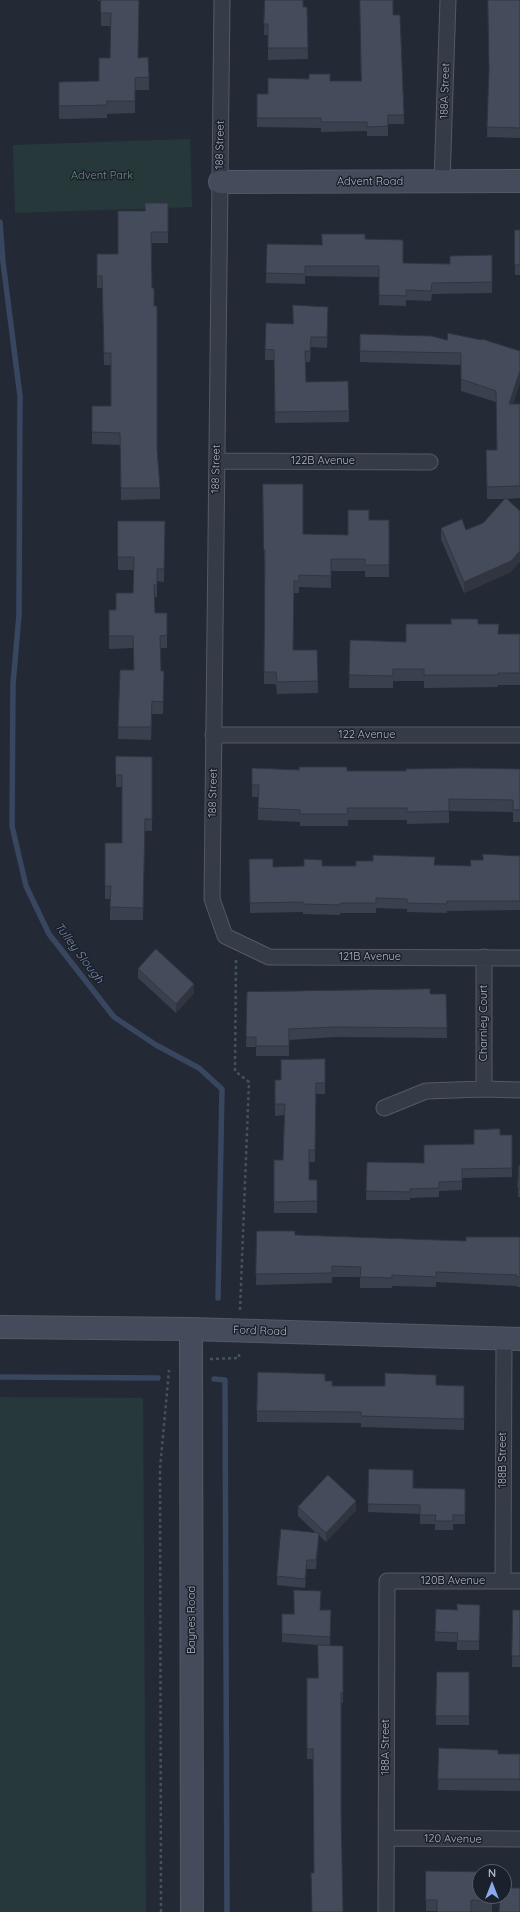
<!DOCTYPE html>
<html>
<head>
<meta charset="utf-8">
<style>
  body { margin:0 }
  #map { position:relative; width:520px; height:1912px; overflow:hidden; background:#232a36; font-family:Quicksand,sans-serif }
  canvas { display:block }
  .north { position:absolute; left:472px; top:1864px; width:40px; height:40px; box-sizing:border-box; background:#1b212c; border:1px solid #575d68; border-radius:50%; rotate:0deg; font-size:11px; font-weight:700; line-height:16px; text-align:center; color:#b1b6c3 }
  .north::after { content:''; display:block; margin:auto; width:14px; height:18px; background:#8baaee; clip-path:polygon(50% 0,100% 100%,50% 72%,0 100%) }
</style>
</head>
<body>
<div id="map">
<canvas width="520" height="1912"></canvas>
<div class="north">N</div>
</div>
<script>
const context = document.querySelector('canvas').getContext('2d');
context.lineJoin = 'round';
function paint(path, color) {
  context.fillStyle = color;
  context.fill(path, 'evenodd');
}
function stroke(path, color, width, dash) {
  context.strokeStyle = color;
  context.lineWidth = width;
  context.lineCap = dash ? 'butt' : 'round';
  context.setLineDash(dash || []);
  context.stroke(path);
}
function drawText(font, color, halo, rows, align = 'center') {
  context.font = font + ' Quicksand,sans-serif';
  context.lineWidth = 3;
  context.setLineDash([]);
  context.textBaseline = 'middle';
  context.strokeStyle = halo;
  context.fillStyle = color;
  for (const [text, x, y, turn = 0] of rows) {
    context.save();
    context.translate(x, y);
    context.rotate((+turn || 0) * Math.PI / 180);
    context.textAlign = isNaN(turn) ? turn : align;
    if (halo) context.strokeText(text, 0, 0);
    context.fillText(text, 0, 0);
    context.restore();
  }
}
paint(new Path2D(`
  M190 139 192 207 15 213 13 145Z
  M0 1397 143 1398 146 1912H0Z`), '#27383a');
stroke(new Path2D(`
  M0 222 3 262 20 396 19 615 13 684 12 826 26 886 49 934 114 1017 156 1045 199 1068 222 1089 218 1298
  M0 1377 158 1378
  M214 1379 225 1380 227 1912`), '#39465f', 5.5);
const street = new Path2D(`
  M222 0 212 899 225 936 269 957 520 958
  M442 182 448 0
  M217 461 430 462
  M213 735H520
  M484 957V1089
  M384 1108 426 1091 484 1089 520 1090
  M503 1581 504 1339
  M386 1838 520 1839
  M386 1912 387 1581H520`);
const secondary = new Path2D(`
  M220 182 520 181
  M0 1327 191 1329 520 1339
  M191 1329 192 1912`);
stroke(street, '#545965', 17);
stroke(secondary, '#545965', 24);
stroke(new Path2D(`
  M236 960 235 1071 249 1082 240 1310
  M210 1359 239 1358V1351
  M161 1912 160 1469 169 1370`), '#445357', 2.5, [3, 3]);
stroke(street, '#363c47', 15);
stroke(secondary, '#444b5a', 22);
paint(new Path2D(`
  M98 0H139L138 58 149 77V90H135V113L107 114V118L59 119V82L99 81 110 58 111 26H101V1H98Z
  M265 0 303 7H307L308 59 268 60V35H264Z
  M520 0V138L487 137 489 72Z
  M393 15 404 115V124H388V136H367V131L321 132V128L257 127V94H268L330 81H361Z
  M168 203V243H152V288L157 448 160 488V499L121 500 120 445 92 444V406H111V365H104L102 288H97V254H118L145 211Z
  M515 230H520V275H515Z
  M365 239 403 263 450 264 492 255V293L432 294 431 301 406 300V306L379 305V277L305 276V284L266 283 267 244 322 245Z
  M328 317 327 348 311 347 310 362H306V382L349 411V422L275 423 274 360H265V349Z
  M360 334 447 340 513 404H520V498L507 499 511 572 464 593 441 539V528L466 530 483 523 505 499H487L486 450H497L496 402 461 391V365L360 362Z
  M263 484 303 534 348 535 369 520H389V577H365V571H331V588L299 587V593H294L293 650H317L318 693 277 694 276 684H264L265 562H264Z
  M118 521H165L164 582 157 581V597H154L155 613H167V648H161V671H164L163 714H152L151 740 118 739 120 670H134L133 648 109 649V610H116L133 593 134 570H118Z
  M451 624H478L499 634H520V685H498V687L424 688V681H393V688H349L350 640 406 642Z
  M116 756 152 757V831H145L143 920H110V899H105V843H122V787H116Z
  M252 768 299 770 347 771H406L520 769V822H513V812L449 811V823L407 824V820H348V826H300V822L258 820V797H252Z
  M520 856V910L447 911V913L407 912V909L376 908V913H340V915L303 914V912L250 913 249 859 273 867 322 866H356L435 865 470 866 483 860Z
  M138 969 194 993 176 1013 138 978Z
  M247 992 446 994 447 1038 335 1037 289 1040V1056H256V1047H246Z
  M325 1059V1094H316L315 1162H309V1180H317V1213H274V1160H283L284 1115 275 1116V1080H281Z
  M500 1135H512V1177L462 1178V1190L439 1191V1197L410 1198V1200H366L367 1162 424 1163 474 1144Z
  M519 1165H520V1197H518Z
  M257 1231 295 1235 466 1241 520 1237V1287H517V1286L436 1282V1287L392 1286V1288H360V1277H332V1283L256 1285Z
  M325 1381 332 1386H385L436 1385 464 1386V1430L361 1427V1423L257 1422V1411Z
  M369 1469 413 1488 465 1489V1524H453V1530H435V1524H420V1514L368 1512Z
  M298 1507 356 1510 326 1542 319 1535 316 1569H307L305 1588 277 1585V1576L316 1533 298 1516Z
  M480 1605 479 1650H457V1642L435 1641V1632L457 1610Z
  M320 1610H331L330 1646 282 1642V1614H294Z
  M513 1610H520V1667H512Z
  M343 1646V1703H341L314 1873 313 1759H307V1678H318Z
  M437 1672H469V1725H436Z
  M439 1748 498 1754H520V1791L438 1790Z
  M426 1871 492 1896V1912L426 1911Z`), '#3a414e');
paint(new Path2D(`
  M328 307V317L327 348V337Z
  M520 371V383L509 416V404Z
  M520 551V562L511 572 464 593V582Z
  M194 984V993L176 1013V1004Z
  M356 1501V1510L326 1542V1533Z
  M319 1533V1542L316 1569V1560Z
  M307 1560V1569L305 1588V1579Z`), '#303540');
const building = new Path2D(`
  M101 0H139L138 58 148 57 149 77 135 78V101H107V105L59 106V82L99 81V58H110L111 13H101Z
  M265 0H303V7H307L308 48H268V24H264Z
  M360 0H393V15H400L404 115H388V126L367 127V122H321V118H257V94H268V78L309 79V74H330V81H361Z
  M488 0H520V128L487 127 489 69Z
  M145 203H168V232H151L152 288H154V306H157V448L160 488H121L120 433 92 432V406H111V353H104L102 276H97V254H118V211H145Z
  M515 230H520V265H515Z
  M322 234H365V239L403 240V263L450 264V256L492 255V282L432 283 431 291 406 290V296L379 295V266H305V274L266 273 267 244 322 245Z
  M293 305 328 307 327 337H311L310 351H305L306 382 348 381 349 411 275 412 274 350 265 349 266 323 293 324Z
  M448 333 481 340 482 339 520 351V371L509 404H520V486L487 487 486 450H497L496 391 461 379V353L360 351V334L431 336 447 340Z
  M263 484H303V534L348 535V510H369V520H389V565H365V559H331V576L299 575V581H294L293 650H317L318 681 277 682 276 672H264L265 550H264Z
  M506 498 520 511V551L511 561 464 582 441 528 462 519 466 530 483 523Z
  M118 521H165L164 569H157V585H154L155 613H167V635L160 636 161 671H164L163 702 152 701 151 727H118L120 670H134L133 636H109V610H116V593H133L134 557H118Z
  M451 619H478V624H499L498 634H520V673H498V675H424V669H393V676L349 675 350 640 406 642V624H451Z
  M116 756 152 757V819H145L143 908 110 907 111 886H105V843H122V775H116Z
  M299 767H347V771H406V769L465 768 520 769V810H513V800L449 799V811L407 812V808H347L348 814H300V810L258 808 259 785H252V768L299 770Z
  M483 854 520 856V901H447V904L407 903V899L376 898V903H340V905L303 904V902L250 903 249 859H273V867L304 866V859L322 860V866H356V861H373V855L435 857 434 865 471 866 470 860H483Z
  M156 949 194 984 176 1004 138 969Z
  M430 989V994H446L447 1028 335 1027 289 1029V1046H256V1037H246L247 992Z
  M325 1059V1083H316L315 1150H309V1180H317V1201L274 1202V1160H283L285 1104H275V1080H281V1060Z
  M500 1129V1135H512V1168L462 1169V1181L439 1182V1188L410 1189V1192L366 1191 367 1162 424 1163V1145L474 1144V1130Z
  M519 1165H520V1188H518Z
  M257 1231H295V1235L466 1241V1237H520V1277H517V1275L436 1272V1277L392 1275V1278L360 1277 361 1267 332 1266V1273L256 1274Z
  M258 1372 325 1374V1381H332V1386H385V1373L436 1375V1385L464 1386V1419L361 1416V1412L257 1411Z
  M369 1469 413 1470V1488L465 1489V1515H453V1521H435L436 1515H420V1505L368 1504Z
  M328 1475 356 1501 326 1533 298 1507Z
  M281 1529 319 1533 316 1560H307L305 1579 277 1576Z
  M294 1590 321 1591 320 1610H331L330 1637 282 1634V1614H294Z
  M457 1604 480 1605 479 1641H457L458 1633 435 1632 436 1609 457 1610Z
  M513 1610H520V1656H512Z
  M318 1645 343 1646V1693H341V1812L343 1912H312L311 1873H314L313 1749H307V1678H318Z
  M437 1672H469V1716H436Z
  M439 1748 498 1750V1754H520V1779H438Z
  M426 1871 492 1872H480V1896H492V1901L471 1900V1912H437V1900H426Z
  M504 1888H520V1912H499L500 1896H504Z`);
paint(building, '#444c5b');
stroke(building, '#303540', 1);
drawText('11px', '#b1b6c3', '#1b212c', [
  ["188A Street",445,91,-88],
  ["188 Street",220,145,-89],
  ["Advent Road",370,182],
  ["122B Avenue",323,461],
  ["188 Street",216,469,-89],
  ["122 Avenue",367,735],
  ["188 Street",213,793,-89],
  ["121B Avenue",370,957],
  ["Charnley Court",484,1023,-90],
  ["Ford Road",260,1331,2],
  ["188B Street",503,1460,-90],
  ["120B Avenue",453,1581],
  ["Baynes Road",192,1620,-90],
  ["188A Street",386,1747,-90],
  ["120 Avenue",453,1839,1]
]);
drawText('11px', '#6a9276', '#1b212c', [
  ["Advent Park",102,176]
]);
drawText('italic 12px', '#7b8baa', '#1b212c', [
  ["Tulley Slough",79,953,53]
]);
</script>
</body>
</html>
